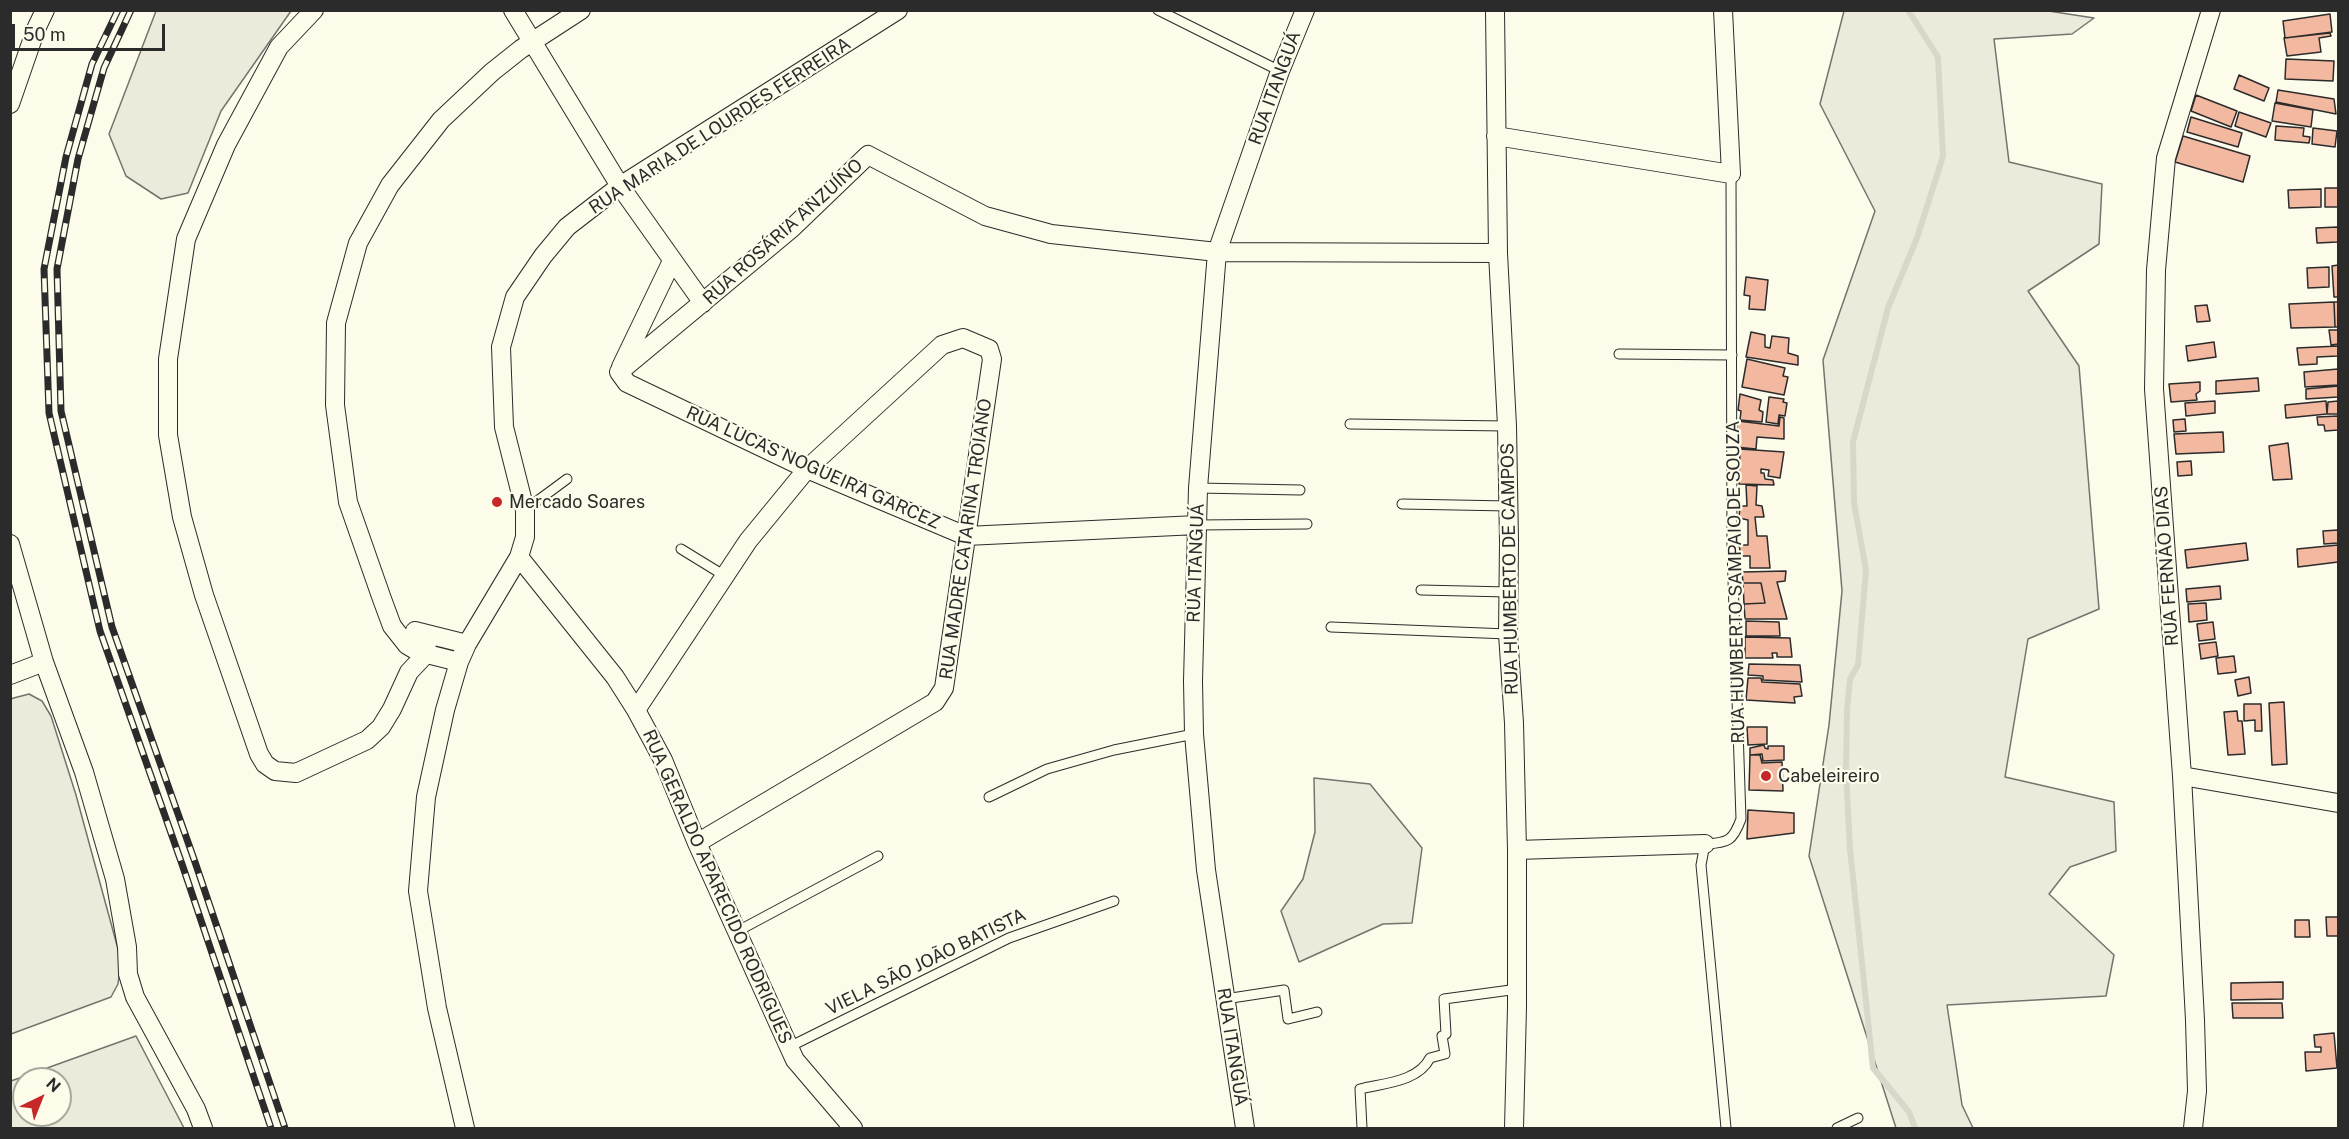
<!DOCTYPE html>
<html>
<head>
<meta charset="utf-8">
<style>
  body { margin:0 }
  #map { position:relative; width:2349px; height:1139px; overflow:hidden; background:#fdfbea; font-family:"Public Sans",sans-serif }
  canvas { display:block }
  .frame { position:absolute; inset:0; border:12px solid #2b2b2b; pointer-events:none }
  .north { position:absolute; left:12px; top:1067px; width:60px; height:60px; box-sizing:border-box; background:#fdfbea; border:2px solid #a9a89e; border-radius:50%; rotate:43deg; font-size:16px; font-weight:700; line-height:24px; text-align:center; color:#2b2b2b }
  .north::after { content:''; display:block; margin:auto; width:21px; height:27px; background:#c62828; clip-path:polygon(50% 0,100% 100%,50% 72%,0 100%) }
  .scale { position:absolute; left:12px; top:24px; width:153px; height:27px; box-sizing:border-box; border:3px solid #2b2b2b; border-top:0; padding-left:8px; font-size:18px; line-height:21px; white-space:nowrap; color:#2b2b2b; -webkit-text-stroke:4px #fdfbea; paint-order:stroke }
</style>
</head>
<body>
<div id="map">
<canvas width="2349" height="1139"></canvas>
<div class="frame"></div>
<div class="north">N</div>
<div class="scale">50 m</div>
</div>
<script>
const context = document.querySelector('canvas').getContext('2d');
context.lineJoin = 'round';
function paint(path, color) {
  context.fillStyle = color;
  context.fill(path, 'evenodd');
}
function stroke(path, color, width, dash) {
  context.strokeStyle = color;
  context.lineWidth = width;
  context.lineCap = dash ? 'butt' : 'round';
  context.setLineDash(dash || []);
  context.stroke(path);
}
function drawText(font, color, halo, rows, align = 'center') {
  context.font = font + ' "Public Sans",sans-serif';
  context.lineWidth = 4.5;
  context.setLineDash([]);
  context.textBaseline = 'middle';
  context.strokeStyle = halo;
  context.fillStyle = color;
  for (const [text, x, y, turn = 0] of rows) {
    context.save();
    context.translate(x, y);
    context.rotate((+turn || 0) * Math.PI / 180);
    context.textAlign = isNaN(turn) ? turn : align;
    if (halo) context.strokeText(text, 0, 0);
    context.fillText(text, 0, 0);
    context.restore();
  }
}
const green = new Path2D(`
  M2042 10 2094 18 2072 34 1994 39 2009 162 2102 184 2099 244 2028 291 2079 366 2099 609 2028 639 2005 777 2114 802 2116 851 2070 867 2049 894 2114 955 2106 996 1947 1005 1962 1105 1973 1128H1896L1809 856 1829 725 1842 591 1823 360 1875 211 1820 104 1844 11Z
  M156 11H291L221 111 188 193 161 199 126 176 109 134Z
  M29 694 42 701 51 716 76 795 121 960 118 984 111 997 11 1034 10 699Z
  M1314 778 1370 784 1422 848 1412 923 1383 924 1299 962 1281 911 1303 879 1315 832Z
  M136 1036 184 1128H11V1081ZM24 1079H60V1115H24Z`);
paint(green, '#ecebdb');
stroke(green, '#74746e', 1.5);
stroke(new Path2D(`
  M1908 10 1938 57 1943 156 1917 238 1888 308 1853 442 1854 503 1866 570 1858 665 1850 679 1847 710 1846 772 1850 849 1873 1068 1909 1112 1915 1128`), '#d8d7c9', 6);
const building = new Path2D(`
  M2330 14 2332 32 2285 38 2283 21Z
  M2330 33 2331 36 2319 38 2321 52 2287 56 2284 38Z
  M2286 59 2334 61 2333 81 2285 79Z
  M2239 75 2269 88 2264 101 2234 89Z
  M2278 90 2334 99 2336 114 2276 102Z
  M2196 95 2237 111 2231 127 2191 111Z
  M2275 103 2313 110 2311 127 2272 121Z
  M2239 112 2271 123 2266 137 2235 126Z
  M2191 117 2242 133 2238 147 2187 132Z
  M2276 126 2304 128 2303 136 2310 137 2309 143 2275 140Z
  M2313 128 2337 131 2335 147 2312 144Z
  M2183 136 2250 156 2243 182 2175 162Z
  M2325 188H2338V207H2325Z
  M2321 189V207L2289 208 2288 190Z
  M2338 227V242L2317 243 2316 228Z
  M2338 265V297H2334L2332 266Z
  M2329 267V287L2308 288 2307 268Z
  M1746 277 1768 280 1765 310 1749 309 1750 296 1744 295Z
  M2334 302H2338V327H2335Z
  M2334 302 2335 327 2291 328 2289 304Z
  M2207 305 2210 321 2197 322 2195 306Z
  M2329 330H2338V344L2331 345Z
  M1751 332 1765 335V347L1770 348 1772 336 1789 338 1788 353 1798 356V365L1746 357Z
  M2214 342 2216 357 2188 361 2186 346Z
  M2338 346V356L2317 357V364L2299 365 2297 348Z
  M1747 359 1785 368 1783 376 1788 377 1784 395 1742 387Z
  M2338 369V385L2305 387 2304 372Z
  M2258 378 2259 391 2216 394V381Z
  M2200 382V391L2196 394 2197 400 2171 402 2169 384Z
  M2338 386V397L2306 399V389Z
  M1740 394 1761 400 1759 410 1763 412 1762 422 1740 420 1741 411 1738 410Z
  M1769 397 1784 399 1783 402 1787 403 1785 416 1779 415 1778 424 1766 422Z
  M2215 401V413L2186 416 2185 403Z
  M2326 401 2327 414 2286 418 2285 405Z
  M2338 401V414H2327L2328 402Z
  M2338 416V430L2325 431 2324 425H2318L2317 417Z
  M1780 417 1784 418V439L1757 437 1756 449 1735 447 1738 421 1779 426Z
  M2185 419 2186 431 2174 432 2173 420Z
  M2223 432 2224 452 2176 454 2174 434Z
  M2288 443 2292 479 2273 480 2269 446Z
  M1740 449 1784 452 1780 478 1768 476 1769 470 1761 469V473H1764L1765 479 1773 480 1774 485 1739 484Z
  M2191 461 2192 475 2178 476 2177 462Z
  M1746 485 1757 486 1756 505 1762 506 1764 517H1755L1757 536H1767L1770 568H1750V556H1741L1739 545H1748V520L1739 518 1740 506H1747Z
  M2338 530V543L2324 544 2323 531Z
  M2246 543 2248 560 2187 568 2185 550Z
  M2338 545V562L2298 567 2297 549Z
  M1786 571 1785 581 1777 582 1787 619H1745L1744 604 1765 603 1761 583H1743L1742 572Z
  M1743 583H1761L1765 603 1744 604Z
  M2220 586 2221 599 2187 602 2186 589Z
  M2206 603 2207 620 2189 622 2188 604Z
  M1746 621 1779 622 1780 636H1746Z
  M2213 622 2215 639 2199 641 2197 624Z
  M1745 637 1790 638 1792 657H1777V653H1772L1773 658H1745Z
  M2216 642 2218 656 2201 659 2199 644Z
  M2234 656 2236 672 2218 674 2216 658Z
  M1749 664 1800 665 1802 682 1763 680V676L1748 675Z
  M2249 677 2251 693 2238 696 2235 680Z
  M1748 678H1761L1762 682 1800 684 1802 696 1794 697 1795 703 1746 700Z
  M2284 702 2287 764 2272 765 2269 703Z
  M2244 704H2261L2262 731H2255V720L2244 721Z
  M2237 711 2238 721H2242L2245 754 2228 755 2224 712Z
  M1747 727H1767V744L1748 745Z
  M1764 745 1765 748 1768 749V746H1784V760L1763 761 1762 754 1750 755V748Z
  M1750 755H1760L1762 763 1782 762 1783 791 1749 790Z
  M1748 810 1794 813V833L1747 839Z
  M2326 917H2338V936H2327Z
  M2295 920H2309L2310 937H2295Z
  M2283 982V999L2231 1000V983Z
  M2232 1003H2282L2283 1018H2233Z
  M2334 1033 2337 1068 2306 1071 2305 1052H2321V1047H2315L2314 1035Z`);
paint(building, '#f2b8a0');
stroke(building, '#2b2b2b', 1.5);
const service = new Path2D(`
  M1158 10 1280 71
  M1619 354 1732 355
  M1350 424 1507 426
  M1198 488 1300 490
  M1402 504 1509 506
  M525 510 567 479
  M1197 525 1307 524
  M681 549 725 576
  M1421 590 1508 592
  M1331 627 1508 634
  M989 797 1047 769 1114 750 1194 734
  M736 932 878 856
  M1225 999 1284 990 1288 1019 1317 1012
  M789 1047 1009 938 1114 901
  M1362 1128 1360 1089C1384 1083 1418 1082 1430 1058L1445 1054 1442 1036 1446 1034 1444 999 1518 989
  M1726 1128 1701 865 1705 844C1728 843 1733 841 1741 819L1732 549 1731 174
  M1837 1128 1858 1118`);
const minor = new Path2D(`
  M314 10 279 47 226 145 186 239 168 359V435L182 517 204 595 259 754 265 764 275 771 296 773 367 740 381 727 392 709 409 672 426 654 427 642 418 633
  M513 10 620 186 703 303
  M1495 10 1498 253 1507 426 1509 542 1508 634 1514 723 1517 850V1007L1514 1128
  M10 104 36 29 45 10
  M1496 136 1731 174 1723 10
  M621 367 672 261
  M619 372 792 228 868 155 985 216 1051 234 1217 252 1498 253
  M619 372 627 383 807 469 966 536 1197 525
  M10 544 44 662 84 772 115 879 127 947 128 974 135 997 196 1109 203 1128
  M519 557 615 677 636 710 663 760 697 843 789 1047 795 1060 853 1128
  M415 631 467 644
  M459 662 419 652 407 645 392 626 382 599 348 502 335 405 336 323 358 243 390 185 441 120 492 72 521 49 581 10
  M10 675 44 662
  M636 710 748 541 807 469 942 345 963 338 989 349 992 359 944 688 935 702 697 843
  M2182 776 2338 803
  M1517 850 1705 844
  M465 1128 437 1008 418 891 426 797 445 710 459 662 467 644 519 557 525 537V510L504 427 501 347 515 297 543 256 567 227 620 186 898 10
  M1245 1128 1206 870 1194 734 1193 681 1198 488 1217 252 1280 71 1305 10
  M2193 1128 2197 1091 2195 1020 2182 776 2154 389 2156 270 2166 158 2211 10`);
stroke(service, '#2b2b2b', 11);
stroke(minor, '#2b2b2b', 20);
stroke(service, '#fdfbea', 9);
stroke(minor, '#fdfbea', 18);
const rail = new Path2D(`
  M118 10 92 64 66 157 44 269 49 413 100 631 183 867 271 1128
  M131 10 104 68 78 159 57 269 61 411 112 627 195 862 285 1128`);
stroke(rail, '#2b2b2b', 7);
stroke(rail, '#fdfbea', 4.5, [14]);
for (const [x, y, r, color] of [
  [497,502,6,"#c62828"],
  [1766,776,6,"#c62828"]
]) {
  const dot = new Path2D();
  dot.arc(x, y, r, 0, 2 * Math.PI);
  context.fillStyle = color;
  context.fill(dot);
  stroke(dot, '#fdfbea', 2);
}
drawText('18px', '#2b2b2b', '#fdfbea', [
  ["RUA ITANGUÁ",1275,88,-70],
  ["RUA MARIA DE LOURDES FERREIRA",720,126,-33],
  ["RUA ROSÁRIA ANZUÍNO",783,232,-42],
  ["RUA LUCAS NOGUEIRA GARCEZ",813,468,24],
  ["RUA MADRE CATARINA TROIANO",966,539,-82],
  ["RUA ITANGUÁ",1196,563,-88],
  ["RUA FERNÃO DIAS",2167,566,-94],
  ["RUA HUMBERTO DE CAMPOS",1510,569,-91],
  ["RUA HUMBERTO SAMPAIO DE SOUZA",1736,582,-91],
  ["RUA GERALDO APARECIDO RODRIGUES",717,887,66],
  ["VIELA SÃO JOÃO BATISTA",926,962,-26],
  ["RUA ITANGUÁ",1232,1047,81]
]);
drawText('18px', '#2b2b2b', '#fdfbea', [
  ["Mercado Soares",509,502],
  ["Cabeleireiro",1778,776]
], 'left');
</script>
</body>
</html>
